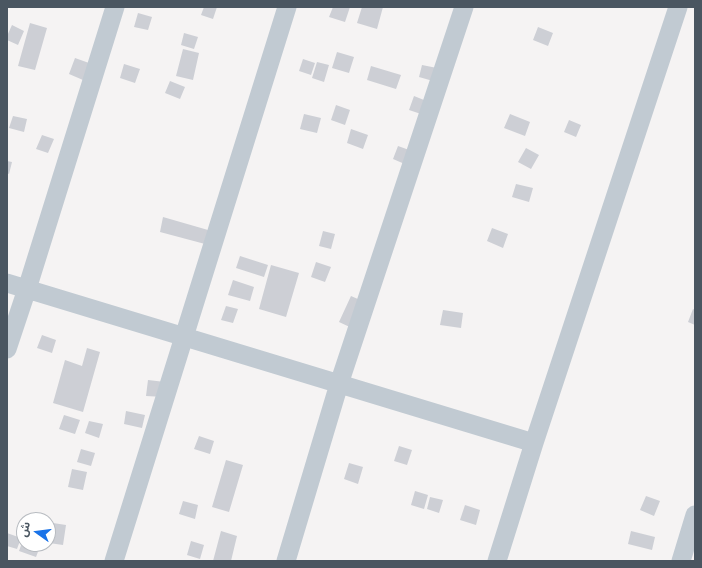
<!DOCTYPE html>
<html>
<head>
<meta charset="utf-8">
<style>
  body { margin:0 }
  #map { position:relative; width:702px; height:568px; overflow:hidden; background:#f5f3f3; font-family:"Roboto Condensed","Noto Sans Arabic",sans-serif }
  canvas { display:block }
  .frame { position:absolute; inset:0; border:8px solid #4a5661; pointer-events:none }
  .north { position:absolute; left:16px; top:512px; width:40px; height:40px; box-sizing:border-box; background:#fff; border:1px solid #b7bbc0; border-radius:50%; rotate:284deg; font-size:11px; font-weight:700; line-height:16px; text-align:center; color:#4a5661 }
  .north::after { content:''; display:block; margin:auto; width:14px; height:18px; background:#1a73e8; clip-path:polygon(50% 0,100% 100%,50% 72%,0 100%) }
</style>
</head>
<body>
<div id="map">
<canvas width="702" height="568"></canvas>
<div class="frame"></div>
<div class="north">ش</div>
</div>
<script>
const context = document.querySelector('canvas').getContext('2d');
context.lineJoin = 'round';
function paint(path, color) {
  context.fillStyle = color;
  context.fill(path, 'evenodd');
}
function stroke(path, color, width, dash) {
  context.strokeStyle = color;
  context.lineWidth = width;
  context.lineCap = dash ? 'butt' : 'round';
  context.setLineDash(dash || []);
  context.stroke(path);
}
paint(new Path2D(`
  M204 7H217L213 19 201 15Z
  M333 7H350L345 22 329 17Z
  M362 7H383L377 29 357 23Z
  M138 13 152 17 148 30 134 27Z
  M30 23 47 28 35 70 18 66Z
  M12 25 24 31 18 45 7 40V36Z
  M538 27 553 33 548 46 533 40Z
  M184 33 198 37 194 49 181 45Z
  M183 49 199 53 193 80 176 76Z
  M337 52 354 57 349 73 332 68Z
  M75 58 89 63 83 80 69 74Z
  M303 59 315 63 311 75 299 71Z
  M317 62 329 65 324 82 312 78Z
  M124 64 140 69 135 83 120 78Z
  M422 65 437 68 433 81 419 77Z
  M371 66 401 75 396 89 367 80Z
  M170 81 185 87 180 99 165 93Z
  M414 96 429 102 424 115 409 110Z
  M336 105 350 110 345 125 331 120Z
  M304 114 321 118 317 133 300 129Z
  M510 114 530 122 525 136 504 128Z
  M13 116 27 119 24 132 9 128Z
  M569 120 581 125 576 137 564 132Z
  M351 129 368 135 363 149 347 143Z
  M42 135 54 139 48 153 36 149Z
  M398 146 412 151 407 165 393 159Z
  M526 148 539 155 531 169 518 162Z
  M7 161 12 162 9 174 7 173Z
  M516 184 533 188 529 202 512 197Z
  M163 217 208 230 205 244 160 232Z
  M492 228 508 234 503 248 487 241Z
  M323 231 335 234 331 249 319 246Z
  M240 256 268 265 264 277 236 268Z
  M316 262 331 267 325 282 311 277Z
  M271 265 299 273 286 317 259 309Z
  M233 280 254 287 250 301 228 295Z
  M351 296 367 303 354 329 339 322Z
  M226 306 238 309 233 323 221 320Z
  M693 309 695 310V325L688 322Z
  M443 310 463 313 461 328 440 325Z
  M42 335 56 340 52 353 37 348Z
  M87 348 100 352 83 412 53 403 65 360 82 366Z
  M148 380 165 382 164 397 146 396Z
  M126 411 145 415 142 428 124 424Z
  M64 415 80 420 75 434 59 429Z
  M89 421 103 424 99 438 85 433Z
  M199 436 214 441 210 454 194 449Z
  M399 446 412 450 407 465 394 461Z
  M81 449 95 453 91 466 77 462Z
  M226 460 243 465 229 512 212 507Z
  M349 463 363 467 358 484 344 479Z
  M72 469 87 472 83 490 68 487Z
  M415 491 428 495 424 509 411 505Z
  M646 496 660 501 654 516 640 510Z
  M430 497 443 500 439 513 427 509Z
  M183 501 198 505 195 519 179 514Z
  M465 505 480 510 476 525 460 520Z
  M53 523 66 525 63 545 49 543Z
  M221 531 237 536 231 561H213Z
  M631 531 655 537 652 550 628 544Z
  M7 533 21 538 17 549 7 546Z
  M24 537V544H41L36 557 19 551Z
  M191 541 204 545 200 559 187 555Z`), '#cdcfd5');
stroke(new Path2D(`
  M7 283 534 443
  M7 349 27 289 115 7
  M114 561 287 7
  M286 561 339 384 464 7
  M497 561 534 443 678 7
  M681 561 695 515`), '#c1cad2', 19);
</script>
</body>
</html>
